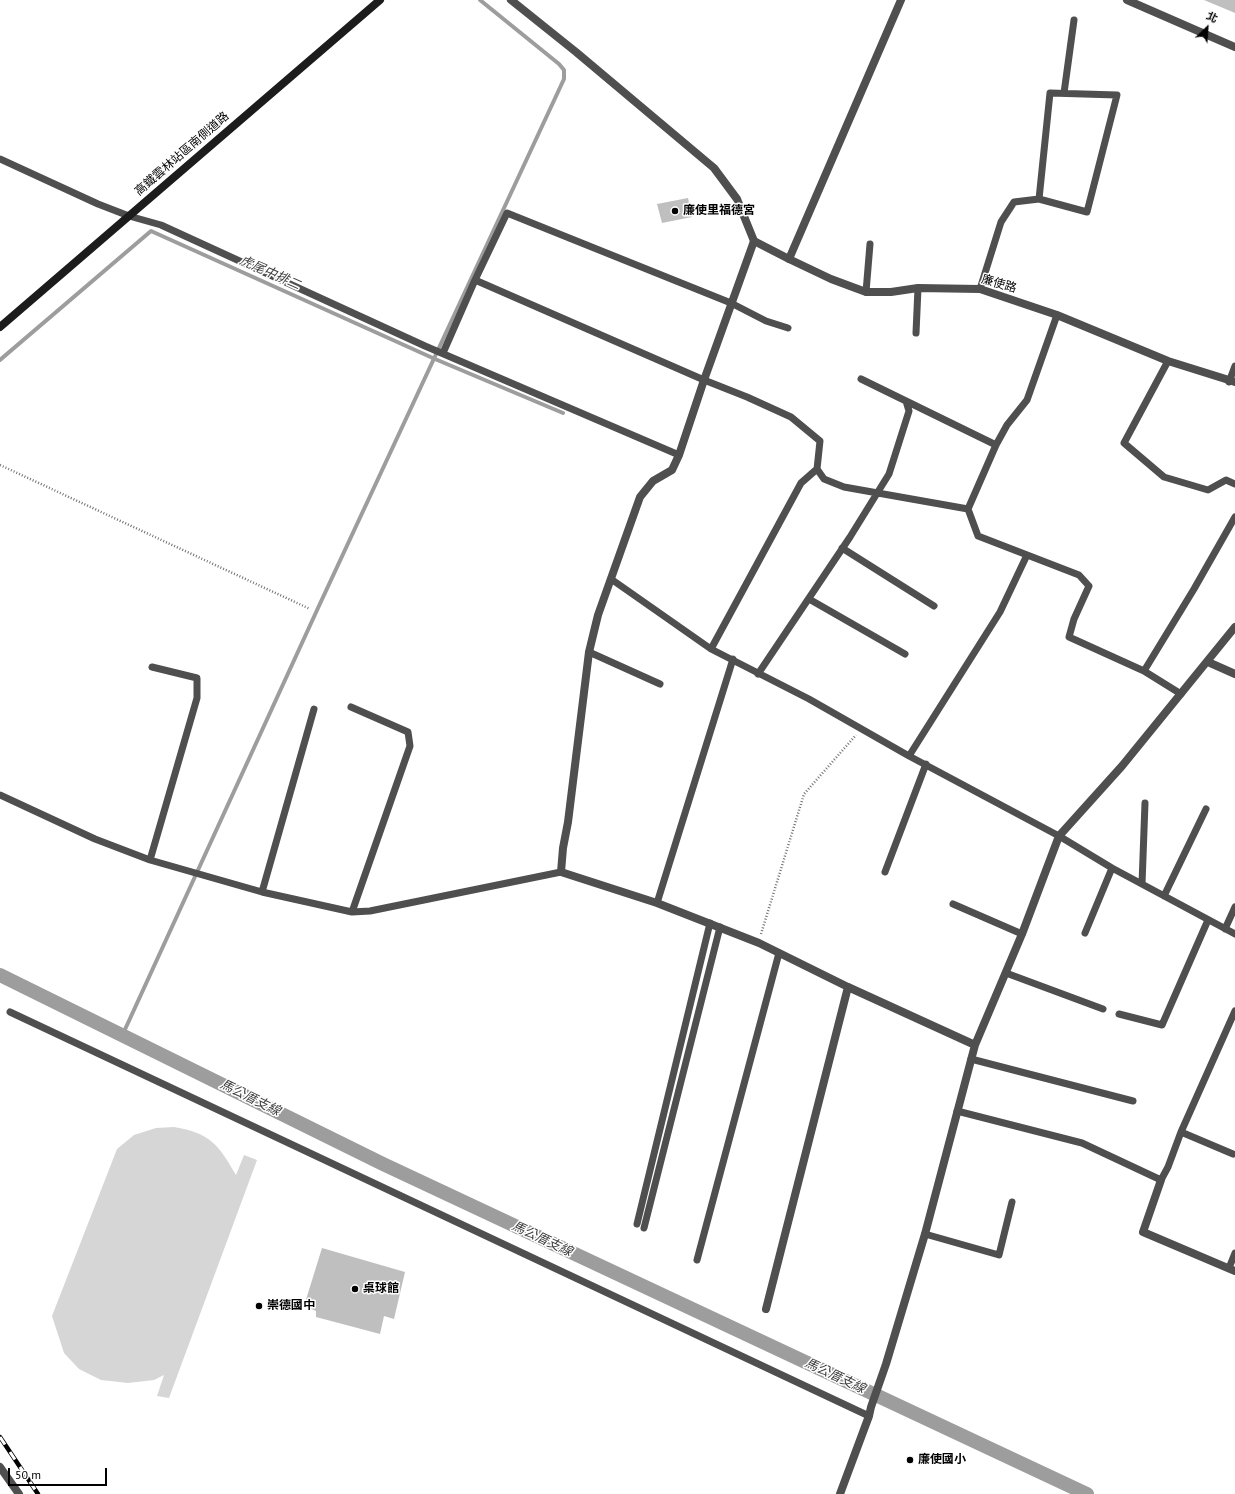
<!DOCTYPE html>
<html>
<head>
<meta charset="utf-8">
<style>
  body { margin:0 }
  #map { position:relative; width:1235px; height:1494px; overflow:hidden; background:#fff; font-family:"PT Sans","Noto Sans TC",sans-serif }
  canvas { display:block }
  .north { position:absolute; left:1187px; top:8px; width:40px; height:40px; -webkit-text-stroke:3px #fff; paint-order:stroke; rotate:25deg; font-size:11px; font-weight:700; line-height:16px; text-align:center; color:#000 }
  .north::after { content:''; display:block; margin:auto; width:14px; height:18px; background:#000; clip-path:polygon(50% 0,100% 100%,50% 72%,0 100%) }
  .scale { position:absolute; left:8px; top:1468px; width:99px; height:18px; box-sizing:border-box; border:2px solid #000; border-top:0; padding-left:5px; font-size:12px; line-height:14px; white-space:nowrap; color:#000; -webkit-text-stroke:3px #fff; paint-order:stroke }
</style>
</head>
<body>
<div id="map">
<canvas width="1235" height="1494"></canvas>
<div class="north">北</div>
<div class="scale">50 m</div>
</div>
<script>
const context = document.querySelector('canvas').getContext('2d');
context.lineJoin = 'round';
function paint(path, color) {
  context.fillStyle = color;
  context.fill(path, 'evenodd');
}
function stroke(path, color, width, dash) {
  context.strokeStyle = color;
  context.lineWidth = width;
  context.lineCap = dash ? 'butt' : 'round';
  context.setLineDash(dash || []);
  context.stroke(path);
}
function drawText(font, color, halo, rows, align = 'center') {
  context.font = font + ' "PT Sans","Noto Sans TC",sans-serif';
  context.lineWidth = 3;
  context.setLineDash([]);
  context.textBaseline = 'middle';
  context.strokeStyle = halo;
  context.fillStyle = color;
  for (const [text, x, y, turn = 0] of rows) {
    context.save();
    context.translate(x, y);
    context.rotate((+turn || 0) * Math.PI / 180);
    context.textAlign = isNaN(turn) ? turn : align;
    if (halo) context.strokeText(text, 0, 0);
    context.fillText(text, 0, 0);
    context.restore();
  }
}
paint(new Path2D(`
  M174 1127C210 1133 218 1144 236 1175L244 1155 257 1160 169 1398 157 1396 164 1375 154 1380 128 1383 101 1380 79 1369 64 1353 52 1316 117 1149 134 1135 156 1128Z`), '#d6d6d6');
stroke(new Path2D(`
  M0 360 151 231 435 359 563 413
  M122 1036 318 608 564 79V70L559 64 480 0`), '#9d9d9d', 4);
stroke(new Path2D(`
  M0 975 383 1164 1087 1494`), '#9d9d9d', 14);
paint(new Path2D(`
  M1205 0H1235V13L1204 0Z
  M688 198 692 217 662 223 657 204Z
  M322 1248 405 1272 394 1319 384 1316 380 1334 316 1317V1311L304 1306Z`), '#bfbfbf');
stroke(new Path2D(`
  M0 465 310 609
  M761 934 804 794 856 735`), '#717171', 2.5, [1, 2]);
stroke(new Path2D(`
  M1064 93 1074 20
  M0 159 98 204 129 216 161 225 425 346 679 455
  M475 280 704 380 747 397 791 417 820 441 817 469 824 479 844 487 968 509
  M980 289 1001 222 1014 202 1039 199 1050 93 1117 95 1087 212 1039 199
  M866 292 870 244
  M1057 315 1027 400 1007 425 996 445 968 509 978 536 1079 575 1089 586 1074 619 1069 637 1144 671 1181 694
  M916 333 918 288
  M443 353 475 280 507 213 731 303 766 321 788 328
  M1168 361 1124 443 1164 477 1208 490 1226 480 1235 484
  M1229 382 1235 366
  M906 401 996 445
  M842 548 934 606
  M611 579 711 649 809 699 909 756 1059 836 1112 868 1235 934
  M809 599 905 654
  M711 649 801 483 817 469
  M589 652 660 684
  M1144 671 1194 589 1235 517
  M758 674 850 537 889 474 909 411 906 401 861 379
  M351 707 408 732 410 746 352 912
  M909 756 1000 612 1027 555
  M0 795 95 839 150 860 262 892 352 912 370 911 561 872
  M150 860 197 698V678L152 667
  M885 872 926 764
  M1142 884 1145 803
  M262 892 314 709
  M1164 896 1206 809
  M657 903 733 659
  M953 904 1022 934
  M1225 929 1235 907
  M1085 933 1112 868
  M1006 973 1103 1009
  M10 1012 869 1416
  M1119 1014 1162 1025 1208 920
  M971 1059 1133 1101
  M957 1111 1082 1143 1161 1180 1168 1167 1181 1132 1235 1011
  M1181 1132 1233 1154
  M637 1224 710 923
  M644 1228 720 927
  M925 1234 999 1255 1012 1202
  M697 1260 779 953
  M1229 1268 1235 1253`), '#4f4f4f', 7);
stroke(new Path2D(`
  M1127 0 1235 47
  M754 241 704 380 679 455 672 470 653 481 640 497 598 615 589 652 568 822 563 848 561 872 657 903 759 943 848 987 975 1045
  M789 259 901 0
  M1208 662 1235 674
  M1161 1180 1143 1232 1235 1271
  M766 1309 848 987
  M0 1467 19 1494
  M840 1494 869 1416 871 1407 886 1364 925 1234 975 1045 1022 934 1059 836 1122 766 1235 627`), '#4f4f4f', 8);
stroke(new Path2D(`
  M511 0 576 52 714 168 737 199 754 241 789 259 831 279 866 292H891L918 288 980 289 1057 315 1168 361 1235 382`), '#4f4f4f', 8);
stroke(new Path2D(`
  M0 327 380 0`), '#1c1c1c', 8);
const rail = new Path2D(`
  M0 1437 38 1494`);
stroke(rail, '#000', 4.5);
stroke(rail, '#fff', 3, [9]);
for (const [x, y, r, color] of [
  [675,211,4,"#000"],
  [355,1289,4,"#000"],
  [259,1306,4,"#000"],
  [910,1460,4,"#000"]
]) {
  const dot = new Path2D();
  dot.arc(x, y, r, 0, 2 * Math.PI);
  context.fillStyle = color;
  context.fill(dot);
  stroke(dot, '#fff', 1.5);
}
drawText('12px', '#000', '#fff', [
  ["高鐵雲林站區南側道路",182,154,-41],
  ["廉使路",999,284,16]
]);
drawText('bold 12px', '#000', '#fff', [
  ["廉使里福德宮",683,211],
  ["桌球館",363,1289],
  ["崇德國中",267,1306],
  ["廉使國小",918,1460]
], 'left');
drawText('italic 13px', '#3e3e3e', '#fff', [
  ["虎尾中排二",270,273,24],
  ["馬公厝支線",250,1098,26],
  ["馬公厝支線",542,1239,25],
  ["馬公厝支線",835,1376,25]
]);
</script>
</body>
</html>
